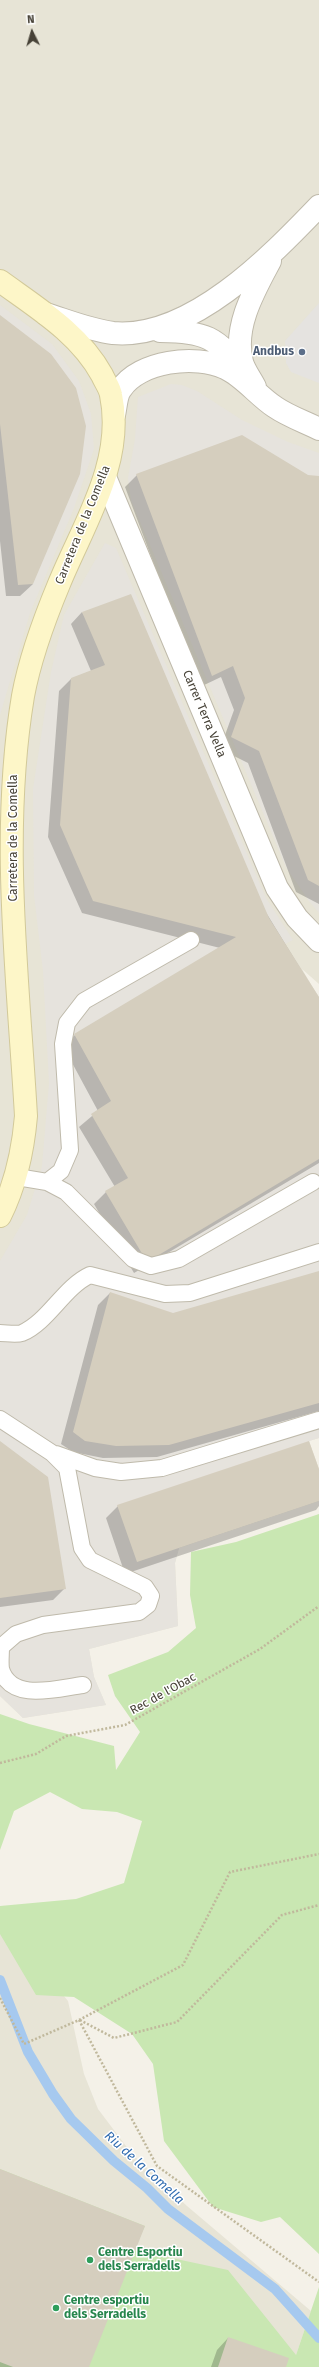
<!DOCTYPE html>
<html>
<head>
<meta charset="utf-8">
<style>
  body { margin:0 }
  #map { position:relative; width:319px; height:2367px; overflow:hidden; background:#f4f1e8; font-family:"Fira Sans",sans-serif }
  canvas { display:block }
  .north { position:absolute; left:12px; top:12px; width:40px; height:40px; -webkit-text-stroke:3px #fff; paint-order:stroke; rotate:355deg; font-size:11px; font-weight:700; line-height:16px; text-align:center; color:#474237 }
  .north::after { content:''; display:block; margin:auto; width:14px; height:18px; background:#474237; clip-path:polygon(50% 0,100% 100%,50% 72%,0 100%) }
</style>
</head>
<body>
<div id="map">
<canvas width="319" height="2367"></canvas>
<div class="north">N</div>
</div>
<script>
const context = document.querySelector('canvas').getContext('2d');
context.lineJoin = 'round';
function paint(path, color) {
  context.fillStyle = color;
  context.fill(path, 'evenodd');
}
function stroke(path, color, width, dash) {
  context.strokeStyle = color;
  context.lineWidth = width;
  context.lineCap = dash ? 'butt' : 'round';
  context.setLineDash(dash || []);
  context.stroke(path);
}
function drawText(font, color, halo, rows, align = 'center') {
  context.font = font + ' "Fira Sans",sans-serif';
  context.lineWidth = 3;
  context.setLineDash([]);
  context.textBaseline = 'middle';
  context.strokeStyle = halo;
  context.fillStyle = color;
  for (const [text, x, y, turn = 0] of rows) {
    context.save();
    context.translate(x, y);
    context.rotate((+turn || 0) * Math.PI / 180);
    context.textAlign = isNaN(turn) ? turn : align;
    if (halo) context.strokeText(text, 0, 0);
    context.fillText(text, 0, 0);
    context.restore();
  }
}
paint(new Path2D(`
  M0 0H319V984L302 969 319 998V1438L309 1441 319 1469V1501L179 1548 175 1563 178 1626 89 1649 94 1677 106 1705 23 1718 0 1696Z
  M0 1918 68 2001 84 2074 98 2109 132 2154 187 2206 311 2311 296 2355 0 2367Z`), '#e7e4d6');
paint(new Path2D(`
  M0 305 52 344 79 381 91 414 94 449 74 508 30 613 0 715Z
  M171 384 182 385 197 391 242 420 288 442 319 453V913L309 901 286 867 131 500 128 478 135 439 138 397Z
  M105 543 116 548 266 898 293 940 285 944 319 997V1438L309 1441 319 1488V1501L179 1548 175 1563 178 1626 89 1649 94 1677 106 1705 23 1718 0 1696V1261L27 1215 42 1166 49 1083 43 971 34 895 33 789 51 672 64 615Z`), '#e6e3dd');
paint(new Path2D(`
  M319 1514V2254L280 2217 261 2222 213 2207 164 2141 153 2064 132 2034 74 1997 36 1995 0 1934V1906L76 1899 124 1883 142 1821 117 1812 82 1809 50 1792 14 1811 0 1850V1714L29 1724 114 1746 116 1770 140 1732 115 1696 108 1675 168 1652 196 1628 190 1595 191 1552 236 1542Z
  M0 2169 145 2226 134 2250 228 2270 296 2355 319 2287V2367H0Z`), '#c9e7b2');
paint(new Path2D(`
  M319 303V383L291 372 286 363 285 341Z`), '#e5e3e0');
paint(new Path2D(`
  M0 316 33 584 20 596H6L0 541Z
  M137 475 319 477V904L296 892 248 763 220 749 234 710 221 677 200 687 125 487Z
  M82 612 319 999V1163L134 1273 94 1204 106 1192 115 1187 79 1127 98 1111 63 1046 75 1035 220 948 82 913 48 837 59 691 71 679 91 671 71 624Z
  M319 1273V1411L157 1457 103 1458 73 1452 61 1444 98 1305 110 1293 173 1315Z
  M0 1443 65 1588 53 1600 0 1607Z
  M319 1472V1506L316 1510 125 1574 106 1518 118 1506Z
  M0 2170 88 2367H0Z
  M228 2338 285 2367H211L217 2350Z`), '#0003');
stroke(new Path2D(`
  M0 1980 28 2052 53 2094 71 2119 114 2161 147 2188 168 2209 275 2289 319 2338`), '#a6c9ef', 10);
paint(new Path2D(`
  M0 315 51 354 76 388 86 426 80 474 33 584 18 585 0 424Z
  M242 435 308 475 319 476V886L308 880 259 751 231 737 245 698 233 666 212 676 136 474Z
  M131 594 269 918 319 997V1159L147 1262 105 1191 128 1178 91 1114 111 1101 74 1034 236 937 93 901 60 825 71 678 105 665 82 612Z
  M319 1271V1403L169 1445 116 1446 85 1441 73 1432 110 1292 173 1313Z
  M0 1441 48 1477 66 1589 0 1598Z
  M309 1441 319 1469V1501L137 1562 117 1505Z
  M0 2169 145 2226 89 2367H13L0 2362Z
  M228 2337 289 2358 286 2367H218Z`), '#d5cebe');
const service = new Path2D(`
  M17 1177 47 1182 66 1192 133 1259 151 1266 179 1259 313 1182
  M47 1182 61 1171 70 1150 63 1044 67 1023 84 1001 191 940
  M0 1333C6 1333 16 1335 22 1333 48 1322 64 1287 90 1275L165 1294 190 1293 319 1252
  M0 1419 52 1453 67 1468 82 1548 90 1560 145 1587 151 1596 148 1605 139 1612 43 1625 16 1634 1 1647C1 1654 0 1663 1 1669 11 1703 58 1688 83 1685
  M56 1454 95 1468 121 1472 162 1468 319 1420`);
const minor = new Path2D(`
  M46 314C68 321 90 330 113 333 190 340 270 257 319 206
  M160 331C206 332 216 336 244 373
  M255 387C251 379 244 370 242 362 233 327 254 291 270 261
  M114 415C116 407 116 395 121 389 139 361 196 354 225 368 243 376 258 396 275 407 288 416 305 422 319 429
  M105 477 277 888 297 918 319 941`);
const secondary = new Path2D(`
  M0 281C37 308 79 333 102 375 105 382 110 388 111 395 125 462 83 525 59 584 44 620 30 658 23 696 0 834 18 977 26 1116 23 1151 16 1184 0 1216`);
stroke(service, '#bfbaab', 18);
stroke(minor, '#bfbaab', 24);
stroke(secondary, '#d2c999', 24);
stroke(new Path2D(`
  M0 1763 36 1754 66 1736 125 1725 260 1649 319 1606
  M0 1998 24 2044 79 2020 183 1965 230 1872 319 1854
  M79 2020 157 2166 319 2282
  M80 2020 114 2038 177 2022 282 1915 319 1905`), '#c0b89c', 2.5, [2, 2]);
stroke(service, '#fff', 16);
stroke(minor, '#fff', 22);
stroke(secondary, '#fdf6c8', 22);
for (const [x, y, r, color] of [
  [302,352,4,"#5c6f8a"],
  [90,2260,4,"#2e9e5b"],
  [56,2308,4,"#2e9e5b"]
]) {
  const dot = new Path2D();
  dot.arc(x, y, r, 0, 2 * Math.PI);
  context.fillStyle = color;
  context.fill(dot);
  stroke(dot, '#fff', 1.5);
}
drawText('bold 12px', '#4e5e75', '#fff', [
  ["Andbus",294,352]
], 'right');
drawText('12px', '#474237', '#fff', [
  ["Carretera de la Comella",83,525,-68],
  ["Carrer Terra Vella",204,714,67],
  ["Carretera de la Comella",14,838,-90],
  ["Rec de l'Obac",163,1694,-29]
]);
drawText('bold 12px', '#27864d', '#fff', [
  ["Centre Esportiu",98,2253],
  ["dels Serradells",98,2267],
  ["Centre esportiu",64,2301],
  ["dels Serradells",64,2315]
], 'left');
drawText('italic 13px', '#326db1', '#fff', [
  ["Riu de la Comella",144,2168,42]
]);
</script>
</body>
</html>
